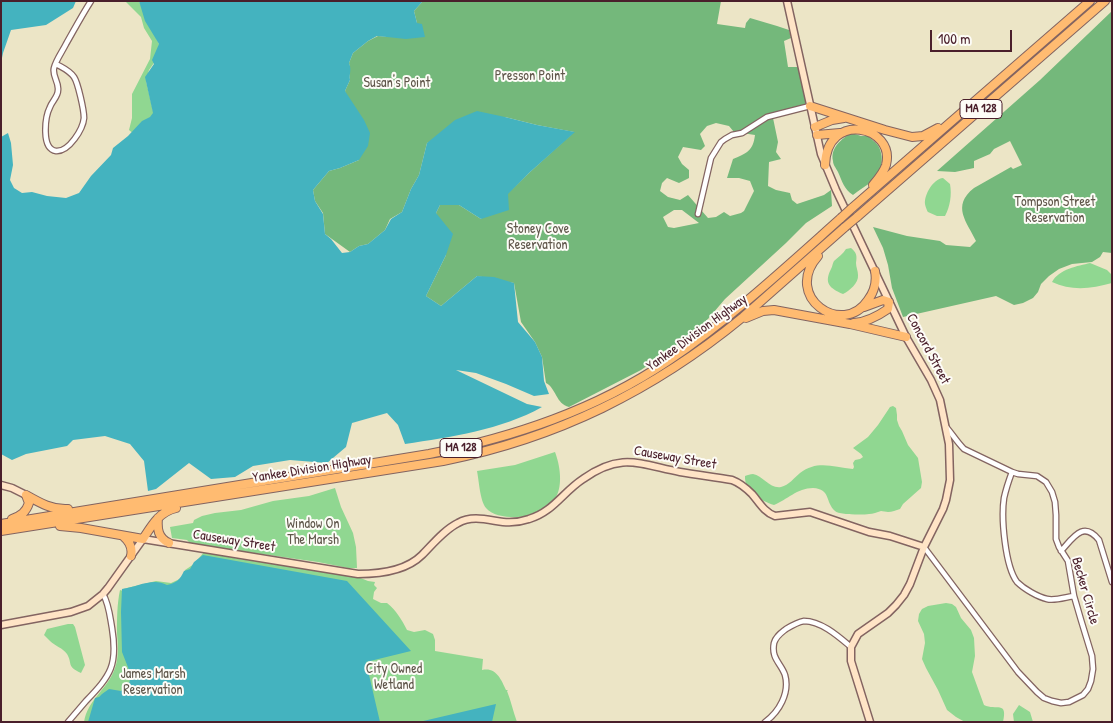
<!DOCTYPE html>
<html>
<head>
<meta charset="utf-8">
<style>
  body { margin:0 }
  #map { position:relative; width:1113px; height:723px; overflow:hidden; background:#ece5c6; font-family:"Patrick Hand",sans-serif }
  canvas { display:block }
  .frame { position:absolute; inset:0; border:2px solid #4a1f2b; pointer-events:none }
  .scale { position:absolute; left:930px; top:30px; width:82px; height:22px; box-sizing:border-box; border:2px solid #4a1f2b; border-top:0; padding-left:6px; font-size:15px; line-height:18px; white-space:nowrap; color:#4a1f2b; -webkit-text-stroke:4px #fdfcf7; paint-order:stroke }
</style>
</head>
<body>
<div id="map">
<canvas width="1113" height="723"></canvas>
<div class="frame"></div>
<div class="scale">100 m</div>
</div>
<script>
const context = document.querySelector('canvas').getContext('2d');
context.lineJoin = 'round';
function paint(path, color) {
  context.fillStyle = color;
  context.fill(path, 'evenodd');
}
function stroke(path, color, width, dash) {
  context.strokeStyle = color;
  context.lineWidth = width;
  context.lineCap = dash ? 'butt' : 'round';
  context.setLineDash(dash || []);
  context.stroke(path);
}
function drawText(font, color, halo, rows, align = 'center') {
  context.font = font + ' "Patrick Hand",sans-serif';
  context.lineWidth = 4;
  context.setLineDash([]);
  context.textBaseline = 'middle';
  context.strokeStyle = halo;
  context.fillStyle = color;
  for (const [text, x, y, turn = 0] of rows) {
    context.save();
    context.translate(x, y);
    context.rotate((+turn || 0) * Math.PI / 180);
    context.textAlign = isNaN(turn) ? turn : align;
    if (halo) context.strokeText(text, 0, 0);
    context.fillText(text, 0, 0);
    context.restore();
  }
}
paint(new Path2D(`
  M125 1H139L159 44 158 57 149 70 146 81 154 115 135 135 129 130 132 118V94L150 59 152 41 144 28 141 17Z
  M943 178 950 184C952 195 950 207 945 216H937L928 212C927 211 925 205 925 204 924 195 933 179 943 178Z
  M851 248C857 253 857 256 856 263 856 267 858 271 858 275 859 283 849 291 843 294 829 288 824 283 831 269 833 265 832 265 834 261 838 257 843 254 846 249Z
  M1090 263 1107 270 1112 275V283C1091 289 1071 291 1052 282 1059 269 1078 266 1090 263Z
  M893 406 896 408 897 415V420L899 426 902 431 908 445 918 458 922 482 921 488 903 504 900 509C896 510 892 512 888 512 886 512 883 511 881 511 877 512 873 514 869 514 863 515 839 515 835 511 825 502 831 489 813 488 797 488 787 500 774 505 761 501 744 491 745 476 748 475 750 474 753 474 763 476 770 489 781 487 789 485 794 478 800 473 817 460 833 467 853 469L854 467 853 463 855 460 860 459 863 457 861 454 853 448 868 437 878 425 890 407Z
  M555 452C560 465 563 485 556 497 550 506 529 517 519 517 510 518 492 516 486 508 480 501 479 481 477 471L515 465Z
  M335 488 341 507 353 533 356 547 357 568H348L318 562 198 545 190 543 187 540 172 538 170 527 193 523 194 520 202 516 215 513 241 510 273 501 309 496Z
  M204 552 239 559 358 577 368 581 375 582 374 585 377 588 374 592 373 599 381 603H387C396 610 402 620 407 630L414 632 425 630 433 634 435 640V651L483 659 482 670C496 667 501 679 506 690H508L507 691C511 701 513 711 517 722H84C87 700 108 689 115 668 119 657 118 645 117 633 117 619 117 604 120 590L123 591V589L156 581 171 583 184 577 185 570 194 564Z
  M946 603 952 604 956 607 961 618 971 630 974 638 975 656 972 672 984 705C996 711 1008 700 1003 722H965L956 717 947 710 938 690 926 668 922 659 925 643 924 634 918 621 919 614 922 609 928 606Z
  M68 624H73L75 627 85 665 81 673C66 666 73 664 67 654 63 648 55 646 50 641 48 639 46 637 44 635L47 629Z
  M1019 705 1030 712 1033 722H1014L1013 714Z`), '#90d791');
paint(new Path2D(`
  M423 1H721L717 24 745 28 746 23 750 18 777 26 789 30 791 38 784 41 788 67H799C802 81 809 97 804 110L773 118 778 142 776 152 781 159 769 162 768 186 776 190 790 193 792 200 797 204 824 195 831 190 832 206 806 223 786 243 725 299 708 319 687 338 641 370 569 407C556 404 556 388 546 383L542 357 535 342 521 322 514 283 477 276 441 306 426 296 446 255 436 213 440 205H459L481 219 529 173 574 132 537 125 505 117 427 143 419 175 411 189 402 212 390 219 385 230 368 244 359 246 350 252 325 234 323 213 315 201 313 190 329 171 340 168 359 160 345 91 350 80C349 73 351 69 349 63L353 53 368 41 378 36 389 37 417 23 414 11ZM716 123 729 126 734 132 742 133 755 135C753 151 747 153 733 159L727 178H739L750 181 754 191 744 211 741 213 730 216 724 212 716 217 708 218 688 195 680 200 668 197 660 191 662 183 667 178 679 183 689 178V170L682 164 678 157 683 147 701 150 705 146 700 134 707 126ZM674 210H682L699 223 674 228 668 227 663 217Z
  M1112 11V253L1103 252 1100 257 1092 262 1072 264 1059 269 1049 276 1041 284 1038 292 1033 298 1023 303 1014 305 996 296 903 317 892 288 888 265 883 248 873 227 907 236 940 241 946 245 970 247 976 241C967 222 951 206 974 188L1011 167 1013 169 1022 165 1010 141 994 149 990 154 974 161V168L955 172 937 171 1040 80Z
  M852 133 861 136H868C871 139 877 143 879 147 885 160 881 174 870 183 864 187 858 191 853 195 844 189 842 181 838 172 836 168 833 165 833 161 830 148 842 138 852 133Z`), '#74b87b');
paint(new Path2D(`
  M1 1H76L73 8 46 25 11 30 3 53 1 63Z
  M139 1H423L414 11 417 23 422 24 425 37 406 39 377 36 368 41 353 53 349 63C352 70 349 73 350 80L345 91 364 120 370 133 368 146 359 160 340 168 329 171 313 190 315 201 323 214 325 234 331 239 342 253 350 252 359 246 368 244 385 230 391 219 402 212 411 189 419 175 427 143 455 120 477 111 505 117 537 125 575 132 529 173 508 194 509 210 481 219 459 205H440L436 213 453 234 446 255 426 296 441 306 477 276 494 277 514 283 518 322 535 342 542 357 544 381 549 394 534 396 506 384 476 373 456 370 527 404 542 407C501 430 451 437 405 444L398 425 387 413 352 423 346 447 327 463 290 460 253 466 235 477 211 479 189 463 156 489 148 491 144 461 130 444 105 436 73 440 67 446 26 454 12 460 1 454V137L8 133 11 143 13 165 10 180 14 188 22 193 32 192 47 196 66 198 79 193 91 176 111 155 113 148 128 136 142 121 150 117 153 113 145 77 154 64 152 60 159 44 145 21Z
  M203 555 347 581 411 651 366 662 380 722H88L95 698 99 697 102 694 109 689 121 691 129 684 131 675 122 652 121 612 122 589C137 587 153 577 167 585 176 583 180 580 184 571L190 569 194 562Z
  M496 704 492 722H419Z`), '#44b3bf');
const street = new Path2D(`
  M56 64C63 68 69 70 74 77 78 83 84 110 84 118 83 129 69 152 56 151 41 149 45 117 50 107 52 101 58 97 58 90 59 82 52 76 54 68 56 60 62 52 66 44 74 30 82 15 91 1
  M698 214 711 158 721 142 725 139 732 135 742 133 767 117 810 106
  M1012 472C1009 480 1006 489 1004 498 1001 518 1005 566 1017 582 1024 589 1038 597 1047 599 1055 601 1066 597 1074 596
  M924 547 1018 672 1037 692 1044 698 1052 701 1061 703 1069 702 1083 695 1088 689 1091 681 1093 669 1092 656 1081 620 1074 596 1068 561 1059 547 1056 539V515L1055 502 1052 492 1046 482 1037 476 1018 474 1012 472 964 449C957 442 953 435 947 428
  M1061 551C1073 538 1083 520 1099 540L1112 582
  M68 722C74 715 80 708 86 701 111 675 118 665 112 628 110 617 109 604 103 594
  M765 722C779 712 790 693 785 675 781 663 771 659 774 643 776 636 781 633 786 629 791 626 798 622 804 621 821 621 838 636 851 647`);
const secondary = new Path2D(`
  M787 1 821 154 836 190 906 337 931 380 940 400 949 444 950 480 946 500 943 509 924 547 910 584 904 595 896 605 888 613 858 634 851 647V661L870 722
  M1 485 12 488 26 495
  M1 625 71 612 88 606 103 594 108 588 143 539 358 574C379 574 406 571 422 555 433 544 444 530 458 523 472 515 488 520 503 522 512 523 520 522 529 519 553 512 563 492 583 479 621 452 639 464 680 472 697 475 715 477 732 480 740 483 746 488 752 494 759 502 764 512 775 516L810 512 869 532 890 536 924 547`);
const highway = new Path2D(`
  M810 106 885 130 912 137 923 136 938 128
  M815 127 832 120 844 118
  M817 135 840 133
  M825 165C827 110 896 126 886 165 884 172 878 179 873 185
  M852 208 1090 1
  M857 217 1105 1
  M818 256C782 297 843 338 868 300 874 292 877 281 875 271
  M746 318 763 311 774 310 850 324 906 337
  M854 323C867 322 878 316 888 309L889 302 883 300 864 307
  M26 495C40 503 52 510 68 509
  M158 518C157 529 158 538 169 543
  M12 519C21 516 26 512 29 503L26 495
  M1 524 429 454C514 437 595 410 668 361 729 320 786 267 841 218
  M60 526 81 528 143 539C152 525 159 512 176 508
  M1 531 443 461C557 438 653 391 743 317L845 227
  M123 536C130 542 133 548 131 556`);
stroke(street, '#836461', 7);
stroke(secondary, '#836461', 9);
stroke(highway, '#836461', 10);
stroke(street, '#fff', 4.5);
stroke(secondary, '#ffe4c6', 6);
stroke(highway, '#ffbb71', 8);
const highwayBridge = new Path2D(`
  M841 218 852 208
  M845 227 857 217`);
stroke(highwayBridge, '#836461', 10, []);
stroke(highwayBridge, '#ffbb71', 8);
for (const [x, y, w] of [
  [981,109,42],
  [461,448,42]
]) {
  const box = new Path2D();
  box.roundRect(x - w / 2, y - 9.5, w, 19, 4);
  context.fillStyle = '#fdfcf7';
  context.fill(box);
  stroke(box, '#4a1f2b', 1);
}
drawText('bold 12px', '#4a1f2b', null, [
  ["MA 128",981,109],
  ["MA 128",461,448]
]);
drawText('14px', '#5f564a', '#fdfcf7', [
  ["Presson Point",530,76],
  ["Susan's Point",397,83],
  ["Tompson Street",1055,202],
  ["Reservation",1055,218],
  ["Stoney Cove",538,229],
  ["Reservation",538,245],
  ["Window On",313,524],
  ["The Marsh",313,540],
  ["City Owned",394,669],
  ["Wetland",394,685],
  ["James Marsh",153,674],
  ["Reservation",153,690]
]);
drawText('14px', '#4a1f2b', '#fdfcf7', [
  ["Yankee Division Highway",697,333,-36],
  ["Concord Street",928,349,62],
  ["Causeway Street",675,458,10],
  ["Yankee Division Highway",312,469,-9],
  ["Causeway Street",234,541,9],
  ["Becker Circle",1085,591,74]
]);
</script>
</body>
</html>
